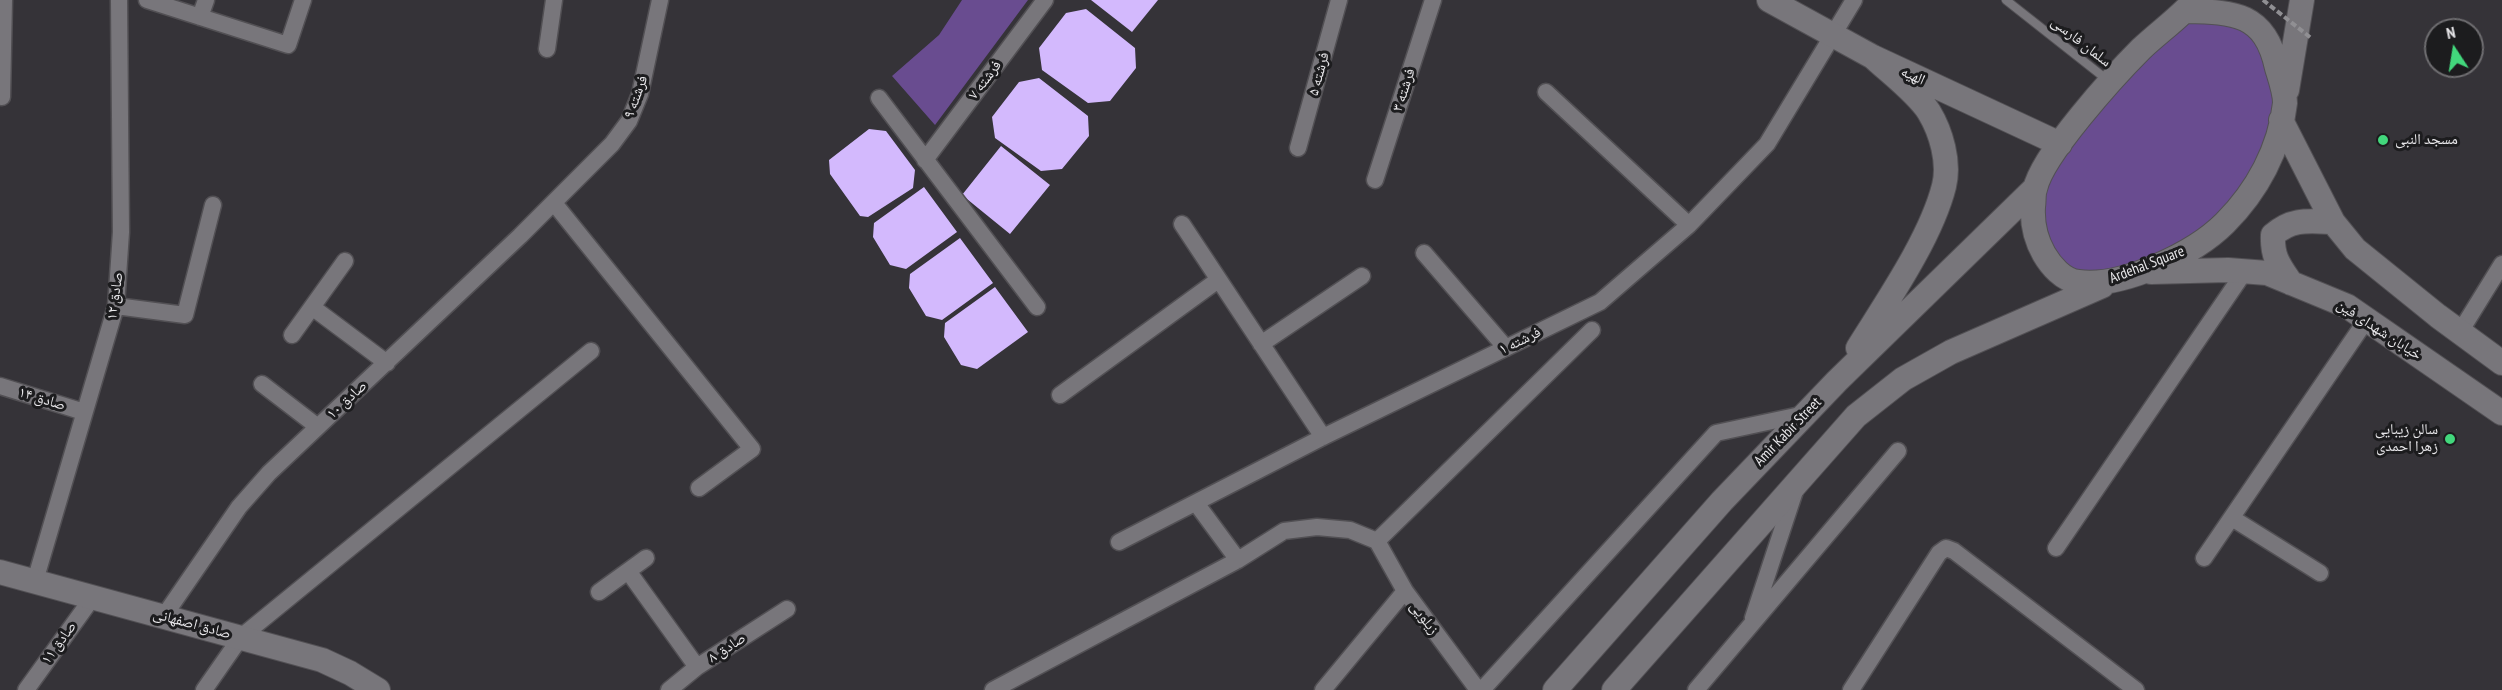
<!DOCTYPE html>
<html>
<head>
<meta charset="utf-8">
<style>
  body { margin:0 }
  #map { position:relative; width:2502px; height:690px; overflow:hidden; background:#353338; font-family:"PT Sans Narrow",sans-serif }
  canvas { display:block }
  .north { position:absolute; left:2424px; top:18px; width:60px; height:60px; box-sizing:border-box; background:#1c1c1e; border:2px solid #6e6d70; border-radius:50%; rotate:348deg; font-size:16px; font-weight:700; line-height:24px; text-align:center; color:#e8e7ea }
  .north::after { content:''; display:block; margin:auto; width:21px; height:27px; background:#42d77c; clip-path:polygon(50% 0,100% 100%,50% 72%,0 100%) }
</style>
</head>
<body>
<div id="map">
<canvas width="2502" height="690"></canvas>
<div class="north">N</div>
</div>
<script>
const context = document.querySelector('canvas').getContext('2d');
context.lineJoin = 'round';
function paint(path, color) {
  context.fillStyle = color;
  context.fill(path, 'evenodd');
}
function stroke(path, color, width, dash) {
  context.strokeStyle = color;
  context.lineWidth = width;
  context.lineCap = dash ? 'butt' : 'round';
  context.setLineDash(dash || []);
  context.stroke(path);
}
function drawText(font, color, halo, rows, align = 'center') {
  context.font = font + ' "PT Sans Narrow","Noto Naskh Arabic",sans-serif';
  context.lineWidth = 6;
  context.setLineDash([]);
  context.textBaseline = 'middle';
  context.strokeStyle = halo;
  context.fillStyle = color;
  for (const [text, x, y, turn = 0] of rows) {
    context.save();
    context.translate(x, y);
    context.rotate((+turn || 0) * Math.PI / 180);
    context.textAlign = isNaN(turn) ? turn : align;
    if (halo) context.strokeText(text, 0, 0);
    context.fillText(text, 0, 0);
    context.restore();
  }
}
paint(new Path2D(`
  M962 0H1028L935 125 892 76 939 35Z
  M2220 15 2263 38 2281 100 2245 195 2160 259 2079 278 2041 241 2046 174 2063 147 2186 16Z`), '#694c90');
paint(new Path2D(`
  M1091 0H1158L1132 32Z
  M1086 9 1135 48 1136 68 1110 101 1088 103 1042 70 1039 48 1066 13Z
  M1039 78 1088 116 1089 136 1062 169 1041 171 995 138 992 117 1019 82Z
  M869 129 886 131 915 170 913 188 868 217 860 216 830 174 829 160Z
  M1001 146 1050 185 1010 234 962 195Z
  M924 187 957 232 906 269 890 265 873 237 874 223Z
  M960 238 993 283 942 320 926 316 909 288 910 274Z
  M995 287 1028 332 977 369 961 365 944 337 945 323Z`), '#d3b9fd');
const lane = new Path2D(`
  M2006 0 2110 82`);
const street = new Path2D(`
  M147 0 288 45 303 0
  M200 17 206 0
  M547 49 554 0
  M1546 92 1689 225
  M2 97 4 0
  M879 98 1037 307
  M1298 148 1339 0
  M925 160 1045 0
  M1375 180 1433 0
  M554 203 752 449 699 488
  M1182 224 1323 437
  M1424 253 1506 348
  M116 306 185 315 213 205
  M312 307 387 363
  M2460 332 2502 264
  M292 335 345 261
  M1261 344 1362 276
  M262 384 318 427
  M0 386 84 412
  M1060 395 1218 280
  M1196 503 1238 560
  M2232 518 2320 573
  M1377 541 1592 330
  M1377 541 1405 591 1478 690
  M1119 542 1323 437 1600 302 1689 225 1767 144 1854 0
  M2056 548 2245 271
  M2204 558 2367 319
  M628 571 697 667
  M35 581 116 306 121 232 119 0
  M599 592 646 558
  M164 616 239 507 269 473 520 236 612 144 629 121 640 94 660 0
  M1753 618 1795 491
  M26 690 93 597
  M204 690 241 637 591 351
  M669 690 697 667 787 609
  M993 690 1238 560 1284 531 1317 527 1350 530 1377 541
  M1323 690 1405 591
  M1482 690 1716 433 1805 414
  M1696 690 1898 451
  M1851 690 1939 553 1946 548 1954 551 2136 690`);
const secondary = new Path2D(`
  M1769 0 1873 57 2060 144
  M2185 11C2235 12 2265 13 2277 68 2280 78 2285 92 2285 103 2280 149 2257 191 2225 223 2194 254 2122 288 2078 282 2063 280 2051 266 2044 254 2036 240 2032 224 2033 207 2034 201 2033 194 2035 189 2042 155 2115 75 2141 49 2159 32 2179 18 2195 0
  M2287 90 2302 0
  M2281 120 2333 222 2355 249 2438 316 2502 363
  M2151 272 2228 270 2267 273 2347 306 2502 413
  M2291 283C2279 265 2272 257 2273 235 2292 218 2309 221 2333 222
  M1858 348C1886 303 1931 238 1944 186 1950 162 1941 132 1929 112 1917 93 1890 73 1873 57
  M0 572 322 660 350 673 378 690
  M1555 690 1722 501 1837 381 2035 188
  M1614 690 1856 416 1903 379 1951 352 2102 286`);
stroke(lane, '#525054', 10);
stroke(street, '#525054', 19);
stroke(secondary, '#525054', 26);
stroke(lane, '#78767b', 8);
stroke(street, '#78767b', 16);
stroke(secondary, '#78767b', 24);
stroke(new Path2D(`
  M2263 0 2311 38`), '#908f93', 4, [6, 3]);
for (const [x, y, r, color] of [
  [2383,140,6,"#42d77c"],
  [2450,439,6,"#42d77c"]
]) {
  const dot = new Path2D();
  dot.arc(x, y, r, 0, 2 * Math.PI);
  context.fillStyle = color;
  context.fill(dot);
  stroke(dot, '#1c1c1e', 2);
}
drawText('15px', '#e8e7ea', '#1c1c1e', [
  ["سلمان فارسی",2081,42,38],
  ["فرشته ۵",1319,74,-75],
  ["الهیه",1913,76,25],
  ["فرشته ۷",985,80,-53],
  ["فرشته ۳",1404,90,-72],
  ["فرشته ۹",636,97,-70],
  ["Ardehal Square",2147,265,-21],
  ["صادق ۱۲",115,296,-82],
  ["خیابان شهدای فین",2379,330,33],
  ["فرشته ۱",1520,341,-26],
  ["صادق ۱۴",42,399,17],
  ["صادق ۱۰",347,400,-43],
  ["Amir Kabir Street",1788,432,-46],
  ["زیلویی",1424,618,53],
  ["صادق اصفهانی",192,624,15],
  ["صادق ۱۱",59,643,-54],
  ["صادق ۸",727,648,-33]
]);
drawText('15px', '#e8e7ea', '#1c1c1e', [
  ["مسجد النبی",2395,140],
  ["سالن‌ زیبایی",2438,430,"right"],
  ["زهرا احمدی",2438,447,"right"]
], 'left');
</script>
</body>
</html>
